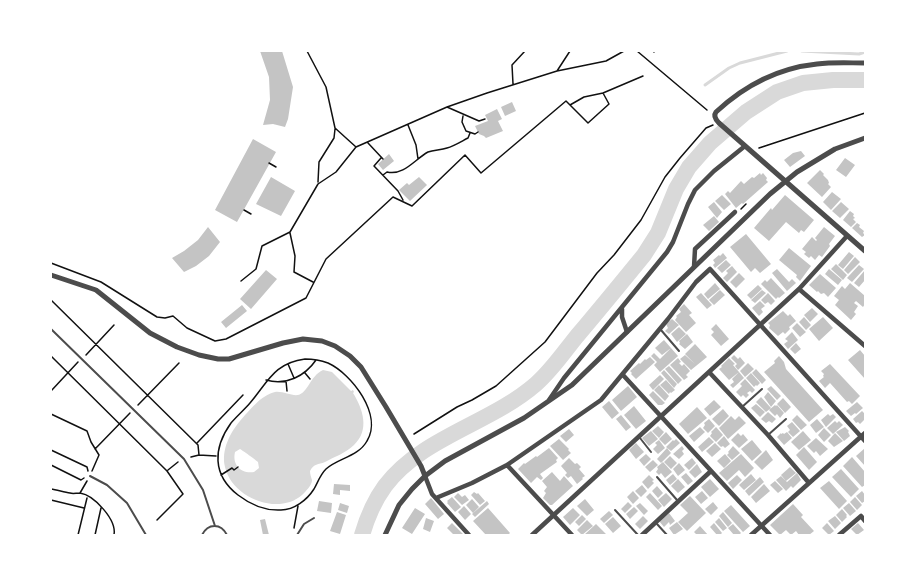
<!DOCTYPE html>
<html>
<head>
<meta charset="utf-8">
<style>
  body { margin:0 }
  #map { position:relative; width:916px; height:586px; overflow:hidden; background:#fff; font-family:Roboto,sans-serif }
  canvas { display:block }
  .frame { position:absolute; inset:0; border:52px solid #fff; pointer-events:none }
</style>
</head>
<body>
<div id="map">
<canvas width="916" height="586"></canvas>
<div class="frame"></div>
</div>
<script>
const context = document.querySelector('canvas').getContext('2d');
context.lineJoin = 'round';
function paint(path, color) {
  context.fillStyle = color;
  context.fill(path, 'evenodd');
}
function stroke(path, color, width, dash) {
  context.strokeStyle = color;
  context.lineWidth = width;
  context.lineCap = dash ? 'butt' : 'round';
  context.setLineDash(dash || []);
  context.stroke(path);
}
paint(new Path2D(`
  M323 370 332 372 351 391 353 390 354 392 353 393C363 409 370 430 354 445 346 453 334 457 325 462 318 465 314 463 310 471 310 474 311 477 312 480 312 485 306 491 302 495 278 516 232 498 225 467 221 450 230 433 240 421 249 411 261 395 275 392 283 391 291 396 298 395 308 393 310 376 323 370ZM240 449C242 450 256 460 258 462L259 468 254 472C241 474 232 465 235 452Z`), '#d9d9d9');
stroke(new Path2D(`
  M802 51 859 54 865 52
  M705 85 729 68 740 63 787 51`), '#d9d9d9', 3);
stroke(new Path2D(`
  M362 535C367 518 374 501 385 486 422 437 490 424 536 384 552 370 564 352 577 336 600 309 622 282 644 255L658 233 676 189 689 167 710 143 746 112 777 92 803 83 833 80H865`), '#d9d9d9', 16);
paint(new Path2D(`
  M260 51H282L293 87 288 119 285 127 273 124 263 125 270 100 269 77Z
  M512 102 516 111 505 116 501 107Z
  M497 109 502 119 498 121 503 131 486 138 484 136 479 134 475 126 488 121 485 115Z
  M253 139 276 152 237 222 215 210Z
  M801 151 805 156 790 167 784 160 793 153Z
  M389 154 394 161 383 170 378 164Z
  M845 158 855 165 846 177 836 170Z
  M820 170 824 174 823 175 828 180 829 183 828 184 831 187 822 197 807 183Z
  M760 173 761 175 763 173 767 178 766 180 768 182 743 204 742 203 736 208 725 194 728 191 730 193 741 181 744 184 752 177 754 178Z
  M271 177 295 191 281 216 256 204Z
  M419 177 427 185 410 201 399 190 407 183 409 185Z
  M832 192 841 199 831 210 823 202Z
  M722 195 731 204 724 210 715 201Z
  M785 195 814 220 804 232 801 230 799 233 786 222 769 241 754 228 771 208 772 210Z
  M714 202 722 212 717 218 708 207Z
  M841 202 849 209 840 218 832 211Z
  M850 211 854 214 853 216 855 218 853 219 856 222 851 227 843 220Z
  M714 216 719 222 709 231 703 225Z
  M857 223 860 225 859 227 864 231 863 233 865 235 862 237 852 228Z
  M208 227 220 242 209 256 196 266 184 272 172 258 184 251 198 240Z
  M824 227 835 236 829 244 830 246 822 257 819 255 815 260 811 256 809 258 804 254 806 252 802 249 812 237 816 241 817 240 815 238Z
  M746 234 771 264 760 273 755 268 751 272 730 247Z
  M789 248 811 266 800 281 796 277 797 275 779 260Z
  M849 252 854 256 843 269 838 265Z
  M723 253 727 258 715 268 713 265 715 263 713 260 719 255 720 256Z
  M855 257 860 262 848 274 844 270Z
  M726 260 731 265 722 273 717 268Z
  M836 264 847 275 843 280 831 269Z
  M859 265 864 269 852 282 847 278Z
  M732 266 737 272 727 282 723 278 728 273 726 271Z
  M777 269 789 282 792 279 796 283 787 291 772 273Z
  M829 269 842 280 838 285 825 274Z
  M266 270 277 279 251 309 240 299Z
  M865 270V280L859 287 854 283Z
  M739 273 745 279 736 288 730 282Z
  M820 274 836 288 828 297 824 293 821 294 818 291 817 292 809 285Z
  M771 278 785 293 779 298 778 297 776 299 761 284 765 280 767 282Z
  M715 283 720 289 708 299 704 294Z
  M850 283 865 296V304L863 307 856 301 854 303 858 306 854 312 856 314 851 320 835 305 839 300 834 296 842 286 845 289Z
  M758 285 762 289 751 299 747 295Z
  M720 290 725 295 714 305 709 300Z
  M762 290 766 293 755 303 751 300Z
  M701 293 712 305 707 309 696 297Z
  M768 293 775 301 771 305 768 302 765 304 761 300Z
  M760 301 765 306 761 309 763 312 759 316 752 308Z
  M684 304 692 313 689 315 696 323 686 332 675 320 677 317 676 316 681 312 679 309Z
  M242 305 247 311 226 328 221 322Z
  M812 308 818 314 810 322 804 315Z
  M783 311 788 316 790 314 796 321 789 327 790 329 785 334 783 332 778 336 769 328 770 325 768 323Z
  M804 317 811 325 806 330 799 322Z
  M823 317 833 328 819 341 809 329Z
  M672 319 679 325 669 334 665 331 668 328 666 324Z
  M797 323 806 332 800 337 792 328Z
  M716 324 729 339 721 346 711 335 714 332 711 329Z
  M679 327 686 334 677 342 671 334Z
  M792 332 798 340 788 349 784 344 788 341 785 339Z
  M687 334 693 342 685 349 679 344 680 343 679 341Z
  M664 340 671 348 662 355 655 348Z
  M796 343 801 349 795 354 790 349Z
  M695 344 707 357 691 370 680 359 685 355 695 364 685 354Z
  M671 348 678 356 660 372 654 365 657 362 651 356 654 353 660 359Z
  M860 350 865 356V379L848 360Z
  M734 355 738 359 740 357 745 363 738 370 735 366 737 364 731 358Z
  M779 356 784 362 786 369 823 410 809 422 764 372 775 363 774 361Z
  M650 357 655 362 636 379 631 374 632 373 630 371 639 363 640 364 645 359 646 360Z
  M678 358 681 362 679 363 682 366 684 364 690 371 686 375 688 377 684 380 670 365Z
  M729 358 735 364 733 365 739 372 729 380 719 369 722 367 721 366Z
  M748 363 754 369 745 377 740 371Z
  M830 364 860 396 852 404 849 401 847 402 830 383 825 388 819 381 824 377 823 376 824 374 821 371Z
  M669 366 682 380 678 384 665 369Z
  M756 369 766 380 762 384 752 373Z
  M664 370 677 384 674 388 661 373Z
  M739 372 744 378 733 388 730 385 734 382 732 379Z
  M751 373 760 383 757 386 756 385 754 387 746 378Z
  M660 375 664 379 653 390 649 385Z
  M745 379 755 390 752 393 750 391 747 393 749 395 746 398 743 395 741 397 736 392 742 386 740 384Z
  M666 380 675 390 671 393 670 392 669 394 660 385Z
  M659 385 669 396 665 401 654 390Z
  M628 386 637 397 621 411 612 400Z
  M771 386 781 396 777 400 767 389Z
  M653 391 665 403 662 405H658L649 395Z
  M768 392 776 401 771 407 764 397Z
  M761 397 771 408 766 412 756 402Z
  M783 398 791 407 785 413 777 404Z
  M714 400 721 407 710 416 704 409Z
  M609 401 619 413 612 419 602 407Z
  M857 402 863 408 856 414 855 413 851 416 846 411Z
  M756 404 765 412 760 417 751 408Z
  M775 405 776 406 777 405 784 413 780 418 777 414 775 416 769 410Z
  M634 406 646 421 636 429 624 415Z
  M697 407 707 418 688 434 679 424Z
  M723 409 729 416 719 426 712 419Z
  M862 411 865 414V419L860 424 858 422 856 423 853 419Z
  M768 412 776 419 772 423 769 421 766 423 761 419Z
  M828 414 830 416 833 414 836 417 826 427 821 420Z
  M621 415 631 427 626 431 616 419Z
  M797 415 807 425 801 430 792 420Z
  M731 416 735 420 739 416 746 423 728 439 719 428Z
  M709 419 715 426 708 433 703 428 705 425 704 423Z
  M817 419 824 427 816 433 810 425Z
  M835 421 837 423 839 421 843 425 833 434 827 428Z
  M792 422 800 431 793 437 788 432 790 430 787 426Z
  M658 426 664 432 659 438 652 431Z
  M700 427 705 432 694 442 689 436Z
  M716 427 723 435 716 442 710 436 712 433 711 432Z
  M845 427 849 431 848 432 850 436 844 441 836 432Z
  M824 428 831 435 824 442 818 435Z
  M569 429 574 435 566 442 560 436Z
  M651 431 658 439 649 446 642 438Z
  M803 431 811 440 799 450 791 442Z
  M666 432 672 439 665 445 659 439Z
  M787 432 792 438 784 445 777 437 781 433V434L783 433 784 434Z
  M738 433 741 436 743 434 748 440 739 448 731 440Z
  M835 433 843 441 834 447 828 441Z
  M724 436 730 444 725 448 723 446 721 447 717 443Z
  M709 437 714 442 702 452 698 447Z
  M816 438 828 449 820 456 816 451 814 453 807 446Z
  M559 439 569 449 568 450 571 453 563 460 550 446Z
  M676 439 680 443 671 451 666 447 673 440 674 441Z
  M659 440 665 448 658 454 653 449 657 445 655 443Z
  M752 440 762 452 752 461 741 449Z
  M636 443 644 452 636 459 629 450Z
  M715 443 721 449 712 457 706 451Z
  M682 446 684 449 682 451 684 454 679 459 673 454Z
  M733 446 740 453 732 460 727 455 729 453 728 452Z
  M804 447 817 462 809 470 796 455Z
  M549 448 558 458 556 460 557 462 540 474 543 478 541 480 537 477 531 483 518 469 524 463 525 464 536 456 537 457Z
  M667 448 671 453 661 463 657 459Z
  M865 448V466L856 456Z
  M766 450 773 460 762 470 754 462Z
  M646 454 651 459 644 466 639 460Z
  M725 454 731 461 724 468 717 461Z
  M741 454 754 468 745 477 739 470 727 481 719 473Z
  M670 456 677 463 671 469 664 462Z
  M852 457 865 472V485L862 487 843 466Z
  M569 458 575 464 577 463 581 467 579 469 585 476 582 478 583 479 577 484 571 476 568 478 565 475 567 473 561 466Z
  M692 458 696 463 689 470 684 465Z
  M653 460 658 465 650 472 645 467Z
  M663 462 672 472 665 478 661 473 659 475 656 472 658 469 657 467Z
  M679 463 685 470 678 476 673 469Z
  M697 464 702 472 695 478 689 472Z
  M790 467 796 473 786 481 781 475Z
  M841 469 859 489 851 497 832 477Z
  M552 472 560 481 564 476 573 486 552 505H550L543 498 546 493 544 491 547 487 542 481Z
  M686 473 693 481 688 485 681 477Z
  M797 473 801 480 793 488 791 486 786 491 776 480 781 476 787 482Z
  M673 474 677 479 670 485 666 480Z
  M751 474 756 480 744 490 739 485Z
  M649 475 654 480 652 481 654 483 648 489 642 482Z
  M737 475 742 480 733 489 728 483Z
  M760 477 764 482 749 496 745 491Z
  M678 479 685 487 678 493 671 486Z
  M710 479 719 489 710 497 701 487Z
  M775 481 783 489 778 493 770 485Z
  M829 481 847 501 839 509 820 488Z
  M334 484 350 485V491L340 490V495L333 494Z
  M764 484 770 491 756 503 751 497Z
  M642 485 647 491 641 497 635 491Z
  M657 486 663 493 658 498 652 491Z
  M633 491 639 498 633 504 627 497Z
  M702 491 708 498 701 504 695 497Z
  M862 491 865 495V501L862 503 856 496Z
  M474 492 477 494 478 493 485 501 480 505 471 495Z
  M458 493 462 497 465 495 469 500 462 505 454 497Z
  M650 493 662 506 658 510 646 497Z
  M666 493 672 499 664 507 658 500Z
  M690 496 706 513 687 531 684 528 685 527 684 528 678 522 688 513 680 505Z
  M452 497 461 507 455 512 447 503 448 502 447 501Z
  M855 497 862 505 857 510 850 502Z
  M431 498 444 514 438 519 425 504Z
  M472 499 479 507 473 513 466 505Z
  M585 499 594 510 587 516 577 506Z
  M319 501 332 503 331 513 317 511Z
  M487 501 489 504 475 517 472 514Z
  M628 502 632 506 625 513 621 509Z
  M713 502 718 508 711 515 705 509Z
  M340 503 349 506 347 513 338 510Z
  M640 503 648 511 644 515 636 506Z
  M849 503 856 511 850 516 843 508Z
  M793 504 803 515 801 517 814 531 809 535H799L796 531 791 535 786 530 780 535 770 525Z
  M731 505 750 526 743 532 724 511Z
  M464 506 471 514 465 520 458 512Z
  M634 507 638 511 630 519 626 514Z
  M415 508 425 514 412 534 402 528Z
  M488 508 510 533 508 535H486L473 521Z
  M573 508 580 515 570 525 563 517Z
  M842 509 847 515 846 516 847 517 842 522 836 515Z
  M609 511 613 515 604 523 600 519Z
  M337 512 346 515 340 534 330 531Z
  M723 512 732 523 728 527 719 516Z
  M669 513 675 521 670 525 669 522 664 527 659 521Z
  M582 515 586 519 579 526 575 522Z
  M643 516 648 521 640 529 635 524Z
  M835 516 841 523 835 529 828 521Z
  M613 517 621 526 613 533 605 524Z
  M426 518 434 521 430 532 423 529Z
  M719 518 727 528 723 531 715 522Z
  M265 519 269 535H263L260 520Z
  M587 520 593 526 582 535 577 530Z
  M677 522 683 529 674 535 669 528Z
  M452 523 464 535H454L447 528Z
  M714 523 722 533 720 535H717L710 527Z
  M827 523 834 531 829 535 822 528Z
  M858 523 864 530 857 535 851 529Z
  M596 524 607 535H584Z
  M733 524 741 533 739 535H734L728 528Z
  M700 526 708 535H697L694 532Z`), '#c4c4c4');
stroke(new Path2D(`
  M307 51 326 87 335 128 356 147
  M637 51 707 110
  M653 51 654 52
  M557 71 570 51
  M513 84 512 65 525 51
  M570 105 584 97 603 93 643 76
  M447 107 479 121 485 119
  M463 116 462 122 466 131 475 134 478 132
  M408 125 416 145 418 159
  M368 143 383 159
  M759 148 865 113
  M381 158 374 166 398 191 403 200
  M269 163 276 167
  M383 175 387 172C404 176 415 159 428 152 434 150 441 150 447 148 454 146 462 141 468 138L470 133
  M318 182 319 162 334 138 335 129
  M741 209 746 204
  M244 210 251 214
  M290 233 295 256 294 272 313 282
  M51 263 101 282 157 317 165 318 173 316 187 328 215 341 226 339 306 298 326 259 393 197 412 206 465 155 481 173 566 101 588 123 609 104 603 93
  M241 281 256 269 262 246 290 232 318 184 336 172 356 147 447 107 487 93 557 71 606 61 624 51
  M51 300 198 445 199 455
  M86 355 114 325
  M51 356 167 471 183 494 157 520
  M305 359C313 359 320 360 328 363 352 374 383 415 367 441 358 457 338 458 326 469 320 475 318 482 314 489 307 500 294 510 281 510 264 511 251 505 238 495 212 475 213 448 231 423 237 416 244 410 250 403 268 382 274 363 305 359Z
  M288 364 294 378
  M305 373 310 379
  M266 380C286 386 305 376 316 360
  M286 381 287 391
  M51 391 78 362
  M138 405 179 363
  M51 414 87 431 91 442 99 455 92 471
  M414 434 457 407 472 400 496 386 545 342 597 273 614 255 641 220 665 177 680 158 706 128 713 125
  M197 443 243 395
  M95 449 130 413
  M51 450 87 467 88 471
  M191 457 199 455 216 456
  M51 465 81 480 84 478
  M168 470 178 462
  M221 475 232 468 234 470 238 467
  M51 489C57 490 64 492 70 493 73 494 76 493 80 493 94 495 117 520 114 535
  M80 493 87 481
  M51 500 84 508
  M294 528 298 506
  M78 535 87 498
  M95 535 101 508`), '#111', 1.5);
stroke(new Path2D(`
  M51 329 184 459 203 490 215 526
  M661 330 679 351
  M742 407 762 389
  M768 435 786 419
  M640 438 651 452
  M90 476 107 485 127 503 146 535
  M657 477 677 500
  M615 510 638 535
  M657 524 667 535
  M202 535C208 523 221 523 227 535
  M297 535 304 524 314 518`), '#4c4c4c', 2);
stroke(new Path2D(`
  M694 267 695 249 735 212
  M799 289 865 346
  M622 309V317L627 332
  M709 372 768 435 809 483
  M623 375 770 535
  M549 400 564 378 667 252 673 242 688 204 695 190 714 171 745 146
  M507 465 572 535
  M425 476 432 494 469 535
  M436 498 472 483 507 465 601 400 668 319 696 282 710 269 865 441
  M532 535 799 289 847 236
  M642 535 711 471
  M751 535 865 433
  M839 535 861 516 865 521`), '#4c4c4c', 4.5);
stroke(new Path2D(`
  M865 63C849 63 833 62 817 64 779 68 744 86 716 112 713 116 716 120 719 123L865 251
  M51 275 96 290 150 333 177 347 199 355 218 359H229L283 343 303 339 322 341 335 346 350 356 361 367 386 407 421 466 425 476
  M385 535 399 505 412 489 425 476 445 461 524 418 572 385 770 194 797 172 835 149 865 138`), '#4c4c4c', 5);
</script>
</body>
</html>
